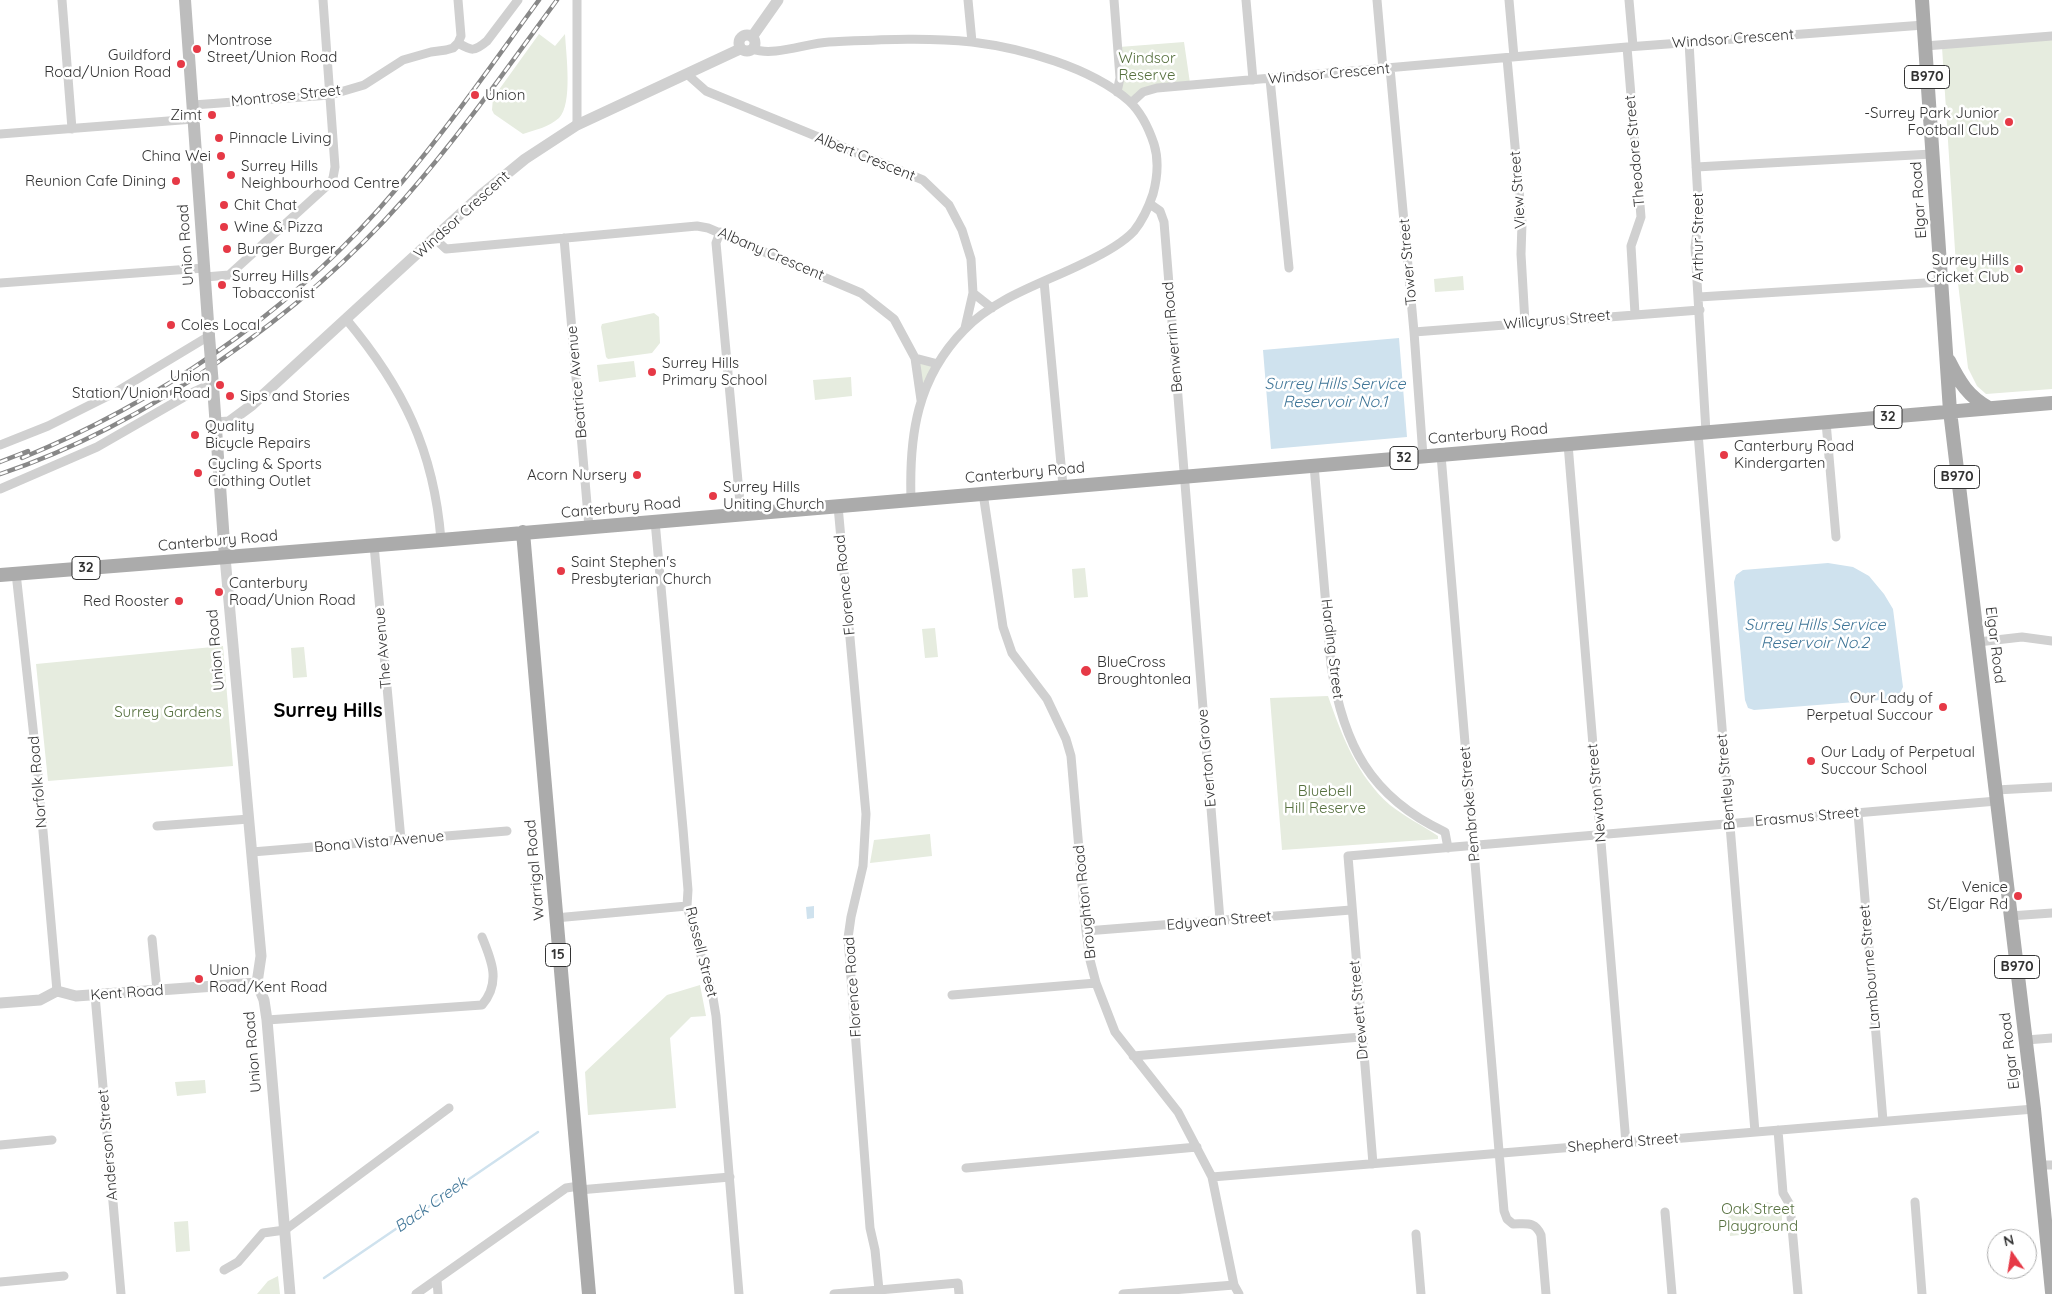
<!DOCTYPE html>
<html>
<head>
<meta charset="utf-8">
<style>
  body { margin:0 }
  #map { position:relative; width:2052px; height:1294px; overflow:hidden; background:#fff; font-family:Quicksand,sans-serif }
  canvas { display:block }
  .north { position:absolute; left:1987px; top:1229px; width:50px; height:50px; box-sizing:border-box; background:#fff; border:1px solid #adadad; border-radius:50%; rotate:347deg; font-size:14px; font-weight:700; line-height:20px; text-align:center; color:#333 }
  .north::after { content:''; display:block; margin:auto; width:18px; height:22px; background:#e63946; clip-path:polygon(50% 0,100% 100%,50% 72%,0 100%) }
</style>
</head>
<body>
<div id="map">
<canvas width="2052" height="1294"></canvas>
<div class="north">N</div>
</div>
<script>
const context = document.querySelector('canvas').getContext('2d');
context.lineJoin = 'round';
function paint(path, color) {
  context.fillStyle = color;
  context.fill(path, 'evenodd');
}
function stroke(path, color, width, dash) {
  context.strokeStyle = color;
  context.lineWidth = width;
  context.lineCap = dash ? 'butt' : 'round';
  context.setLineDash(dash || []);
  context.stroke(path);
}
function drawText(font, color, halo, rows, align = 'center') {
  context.font = font + ' Quicksand,sans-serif';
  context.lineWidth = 5;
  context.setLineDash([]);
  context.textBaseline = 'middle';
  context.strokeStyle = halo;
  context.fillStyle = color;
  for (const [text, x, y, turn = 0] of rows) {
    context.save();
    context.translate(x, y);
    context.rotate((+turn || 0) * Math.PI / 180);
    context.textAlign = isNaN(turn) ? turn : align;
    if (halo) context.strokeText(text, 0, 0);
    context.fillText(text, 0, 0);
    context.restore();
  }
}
paint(new Path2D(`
  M539 34 555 46 565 34C566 54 573 104 559 118 549 127 535 130 523 134L494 114 492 110 493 98Z
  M2052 38V389L1986 394 1977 386 1968 368 1956 266 1942 47Z
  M1184 42 1190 83 1159 86 1130 101 1119 91V47Z
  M1463 276 1464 290 1435 292 1434 279Z
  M654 313 659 317 660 343 652 353 608 359 606 357 601 327 602 324Z
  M634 361 636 377 599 382 597 365Z
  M919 362 933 366 922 387Z
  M851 377 852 396 815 400 813 380Z
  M1085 568 1088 597 1074 598 1072 569Z
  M935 628 938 657 925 658 922 629Z
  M223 646 233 766 48 781 36 664Z
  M304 647 307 677 293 678 291 648Z
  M1328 696C1342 736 1357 776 1390 805 1405 817 1422 825 1438 836V839L1282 850 1270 698Z
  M930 834 932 856 870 863 874 840Z
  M700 985 706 1016 691 1017 670 1038 676 1108 588 1115 585 1072 667 995Z
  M205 1080 206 1093 177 1096 175 1082Z
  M1767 1202 1781 1207 1783 1231 1730 1236 1727 1206Z
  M188 1221 190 1251 176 1252 174 1222Z
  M278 1276 280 1294H257L268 1281Z`), '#e6ecdf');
paint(new Path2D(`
  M1399 338 1407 437 1271 449 1263 350Z
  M1828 563 1853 567 1869 576 1884 594 1893 609 1903 687 1899 695 1893 699 1754 710 1748 708 1745 700 1734 582 1736 575 1743 570Z
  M814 906V918L807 919 806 907Z`), '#cfe2ee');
stroke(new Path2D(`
  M324 1278 538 1132`), '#cfe2ee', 2.5);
stroke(new Path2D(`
  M62 0 72 129
  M458 0 461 36 458 43
  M577 0V125
  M968 0 972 42
  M1114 0 1120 78 1117 92
  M1246 0 1253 80
  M1377 0 1383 69
  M1509 0 1514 57
  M1629 0 1633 46
  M1689 42 1699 217 1695 247 1706 432
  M458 43C472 51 474 52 487 41L518 0
  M1925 46 2052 36
  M1627 47 1641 217 1631 246 1635 314
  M753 49C773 57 807 43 829 42 876 40 925 37 972 42 1021 48 1091 67 1129 101 1142 113 1149 129 1154 144 1159 160 1157 179 1153 194 1149 206 1142 221 1134 231 1121 245 1101 255 1084 263 1044 283 996 297 964 330 917 378 909 435 911 499
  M1507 58 1522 223 1521 254 1525 323
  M1390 68 1414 332 1423 456
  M688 75 706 91 923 180 949 205 962 230 971 259 973 293 965 328
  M1270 79 1289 268
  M1131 103 1143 92 1157 88 1627 47 1924 25
  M193 105 330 95 364 85 403 60 431 52 446 50 453 48 458 43
  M0 134 194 119
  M1696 167 1932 154
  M1150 204 1160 211 1164 222 1220 920
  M720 232 716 243 741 514
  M434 238 446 249 697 226 708 228 861 293 894 319 915 358 921 400
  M564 238 589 527
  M205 277 229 275 329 184 333 178 335 167 323 0
  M1044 281 1063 486
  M0 283 204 268
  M973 293 992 308
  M1699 297 1941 282
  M346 319C403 387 434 450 441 540
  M1414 332 1700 310
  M915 358 938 364
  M1826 422 1836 537
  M1698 433 1755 1132
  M1568 444 1626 1143
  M0 445 48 426 116 392 209 336
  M1441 455 1504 1211 1507 1219 1513 1224C1527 1224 1535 1221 1541 1235L1546 1294
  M1314 465 1331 665C1343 744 1370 797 1445 832L1448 848
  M0 489 97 447 191 393 202 388 213 386
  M983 493 1003 627 1012 653 1047 699 1066 739 1071 756 1086 931 1090 960 1096 983 1115 1032 1178 1112 1212 1177 1234 1285 1239 1294
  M838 506 866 814 863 866 851 917 848 938 870 1228 875 1250 879 1290
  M655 521 683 829 688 890 687 906 713 998 716 1016 739 1294
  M374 545 401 840
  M16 573 38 774 57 991
  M1978 642 2022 637 2052 641
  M1996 790 2052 787
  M1858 813 1883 1121
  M157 826 249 819
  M252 852 507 831
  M2010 916 2052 913
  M555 918 687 906
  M1086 931 1351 910
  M152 939 157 990
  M95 995 121 1294
  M952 995 1096 983
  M267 1020 482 1005C501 983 492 961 482 937
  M2026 1040 2052 1038
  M1133 1056 1361 1037
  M1778 1130 1783 1193 1790 1205 1798 1294
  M0 1145 52 1140
  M1373 1164 1348 856 1997 801
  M2040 1165H2052
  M966 1168 1197 1147
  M1212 1177 2034 1109
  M579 1190 730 1177
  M1915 1202 1922 1294
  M1665 1212 1672 1294
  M1416 1234 1421 1294
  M224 1270 238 1262 263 1233 285 1230 449 1108
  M437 1280 438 1294
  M0 1282 64 1276
  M416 1294 566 1188 579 1186
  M834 1294 958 1283 959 1294
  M1123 1294 1234 1285`), '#d0d0d0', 9);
stroke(new Path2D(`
  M739 43a8 8 0 1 1 16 0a8 8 0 1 1-16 0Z
  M752 37 778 0
  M215 423 229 422 252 405 481 195 525 159 577 125 740 49
  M225 557 261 956 257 983 264 1000 267 1020 290 1294
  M0 1003 40 1000 57 991 76 996 257 983`), '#d0d0d0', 11);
stroke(new Path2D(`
  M185 0 209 336
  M213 386 225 557`), '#bdbdbd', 12);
stroke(new Path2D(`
  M1922 0 1950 411 2034 1109 2052 1292
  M1949 361C1960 383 1968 396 1989 408
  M523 532 589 1294
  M0 575 441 540 2052 403`), '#ababab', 14);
const rail = new Path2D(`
  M22 458C156 403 281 318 378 210 437 144 487 71 539 0
  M0 462 28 451
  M0 474C146 426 304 313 405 198 460 135 508 67 557 0`);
stroke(rail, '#888', 4.5);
stroke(rail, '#fff', 2.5, [8]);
stroke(new Path2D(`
  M209 336 213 386`), '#bdbdbd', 12);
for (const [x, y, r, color] of [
  [197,49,5,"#e63946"],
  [181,64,5,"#e63946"],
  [475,95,5,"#e63946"],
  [212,115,5,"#e63946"],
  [2009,122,5,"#e63946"],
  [219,138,5,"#e63946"],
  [221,156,5,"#e63946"],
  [231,175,5,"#e63946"],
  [176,181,5,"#e63946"],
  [224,205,5,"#e63946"],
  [224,227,5,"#e63946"],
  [227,249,5,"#e63946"],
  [2019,269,5,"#e63946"],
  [222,285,5,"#e63946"],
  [171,325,5,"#e63946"],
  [652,372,5,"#e63946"],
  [220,385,5,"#e63946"],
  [230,396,5,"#e63946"],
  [195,435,5,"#e63946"],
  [1724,455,5,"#e63946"],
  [198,473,5,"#e63946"],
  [637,475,5,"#e63946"],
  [713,496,5,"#e63946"],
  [561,571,5,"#e63946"],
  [219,592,5,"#e63946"],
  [179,601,5,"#e63946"],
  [1086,671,6,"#e63946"],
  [1943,707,5,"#e63946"],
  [1811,761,5,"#e63946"],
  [2018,896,5,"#e63946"],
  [199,979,5,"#e63946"]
]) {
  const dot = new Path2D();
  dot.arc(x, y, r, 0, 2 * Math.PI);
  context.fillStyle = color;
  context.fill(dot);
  stroke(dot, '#fff', 2);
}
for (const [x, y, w] of [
  [1927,77,45],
  [1888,417,28],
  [1404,458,28],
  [1957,477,45],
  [86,568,28],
  [558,955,25],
  [2017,967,45]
]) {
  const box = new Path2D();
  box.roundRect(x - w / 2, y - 11.5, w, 23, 4);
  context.fillStyle = '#fff';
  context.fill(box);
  stroke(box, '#333', 1);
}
drawText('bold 14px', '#333', null, [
  ["B970",1927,77],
  ["32",1888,417],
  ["32",1404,458],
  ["B970",1957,477],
  ["32",86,568],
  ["15",558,955],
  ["B970",2017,967]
]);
drawText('15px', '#333', '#fff', [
  ["Windsor Crescent",1733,39,-4],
  ["Windsor Crescent",1329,74,-5],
  ["Montrose Street",286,96,-6],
  ["Theodore Street",1635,151,-95],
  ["Albert Crescent",865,157,22],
  ["View Street",1518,190,-94],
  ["Elgar Road",1919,200,-94],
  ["Windsor Crescent",462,215,-42],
  ["Arthur Street",1698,237,-90],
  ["Union Road",186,245,-94],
  ["Albany Crescent",771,254,23],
  ["Tower Street",1408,262,-95],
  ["Willcyrus Street",1557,320,-5],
  ["Benwerrin Road",1173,337,-95],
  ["Beatrice Avenue",577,382,-95],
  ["Canterbury Road",1488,434,-5],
  ["Canterbury Road",1025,473,-5],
  ["Canterbury Road",621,508,-5],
  ["Canterbury Road",218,541,-5],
  ["Florence Road",845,585,-96],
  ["Elgar Road",1995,645,83],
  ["The Avenue",383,648,-95],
  ["Harding Street",1332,649,83],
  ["Union Road",216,650,-95],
  ["Everton Grove",1207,758,-95],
  ["Norfolk Road",38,782,-95],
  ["Bentley Street",1726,782,-95],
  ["Newton Street",1597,793,-95],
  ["Pembroke Street",1470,804,-95],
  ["Erasmus Street",1807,817,-5],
  ["Bona Vista Avenue",379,842,-5],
  ["Warrigal Road",535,870,-95],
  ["Broughton Road",1085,902,-96],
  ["Edyvean Street",1219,921,-5],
  ["Russell Street",701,952,76],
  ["Lambourne Street",1870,967,-95],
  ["Florence Road",853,987,-94],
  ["Kent Road",127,993,-4],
  ["Drewett Street",1359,1010,-95],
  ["Elgar Road",2010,1051,-97],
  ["Union Road",253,1052,-95],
  ["Shepherd Street",1623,1143,-5],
  ["Anderson Street",108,1145,-95]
]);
drawText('15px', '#333', '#fff', [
  ["Montrose",207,40],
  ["Street/Union Road",207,57],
  ["Guildford",171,55,"right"],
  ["Road/Union Road",171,72,"right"],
  ["Union",485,95],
  ["-Surrey Park Junior",1999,113,"right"],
  ["Football Club",1999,130,"right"],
  ["Zimt",202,115,"right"],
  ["Pinnacle Living",229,138],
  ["China Wei",211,156,"right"],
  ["Surrey Hills",241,166],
  ["Neighbourhood Centre",241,183],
  ["Reunion Cafe Dining",166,181,"right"],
  ["Chit Chat",234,205],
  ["Wine & Pizza",234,227],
  ["Burger Burger",237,249],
  ["Surrey Hills",2009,260,"right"],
  ["Cricket Club",2009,277,"right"],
  ["Surrey Hills",232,276],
  ["Tobacconist",232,293],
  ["Coles Local",181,325],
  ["Surrey Hills",662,363],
  ["Primary School",662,380],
  ["Union",210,376,"right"],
  ["Station/Union Road",210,393,"right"],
  ["Sips and Stories",240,396],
  ["Quality",205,426],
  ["Bicycle Repairs",205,443],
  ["Canterbury Road",1734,446],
  ["Kindergarten",1734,463],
  ["Cycling & Sports",208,464],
  ["Clothing Outlet",208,481],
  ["Acorn Nursery",627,475,"right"],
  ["Surrey Hills",723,487],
  ["Uniting Church",723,504],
  ["Saint Stephen's",571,562],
  ["Presbyterian Church",571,579],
  ["Canterbury",229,583],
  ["Road/Union Road",229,600],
  ["Red Rooster",169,601,"right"],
  ["BlueCross",1097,662],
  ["Broughtonlea",1097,679],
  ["Our Lady of",1933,698,"right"],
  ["Perpetual Succour",1933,715,"right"],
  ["Our Lady of Perpetual",1821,752],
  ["Succour School",1821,769],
  ["Venice",2008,887,"right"],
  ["St/Elgar Rd",2008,904,"right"],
  ["Union",209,970],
  ["Road/Kent Road",209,987]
], 'left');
drawText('15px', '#56703f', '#fff', [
  ["Windsor",1147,58],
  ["Reserve",1147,75],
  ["Surrey Gardens",168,712],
  ["Bluebell",1325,791],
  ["Hill Reserve",1325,808],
  ["Oak Street",1758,1209],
  ["Playground",1758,1226]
]);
drawText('italic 16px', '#3f7597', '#fff', [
  ["Surrey Hills Service",1335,384],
  ["Reservoir No.1",1335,402],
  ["Surrey Hills Service",1815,625],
  ["Reservoir No.2",1815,643],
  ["Back Creek",431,1205,-35]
]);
drawText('bold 20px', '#000', '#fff', [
  ["Surrey Hills",328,711]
]);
</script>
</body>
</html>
